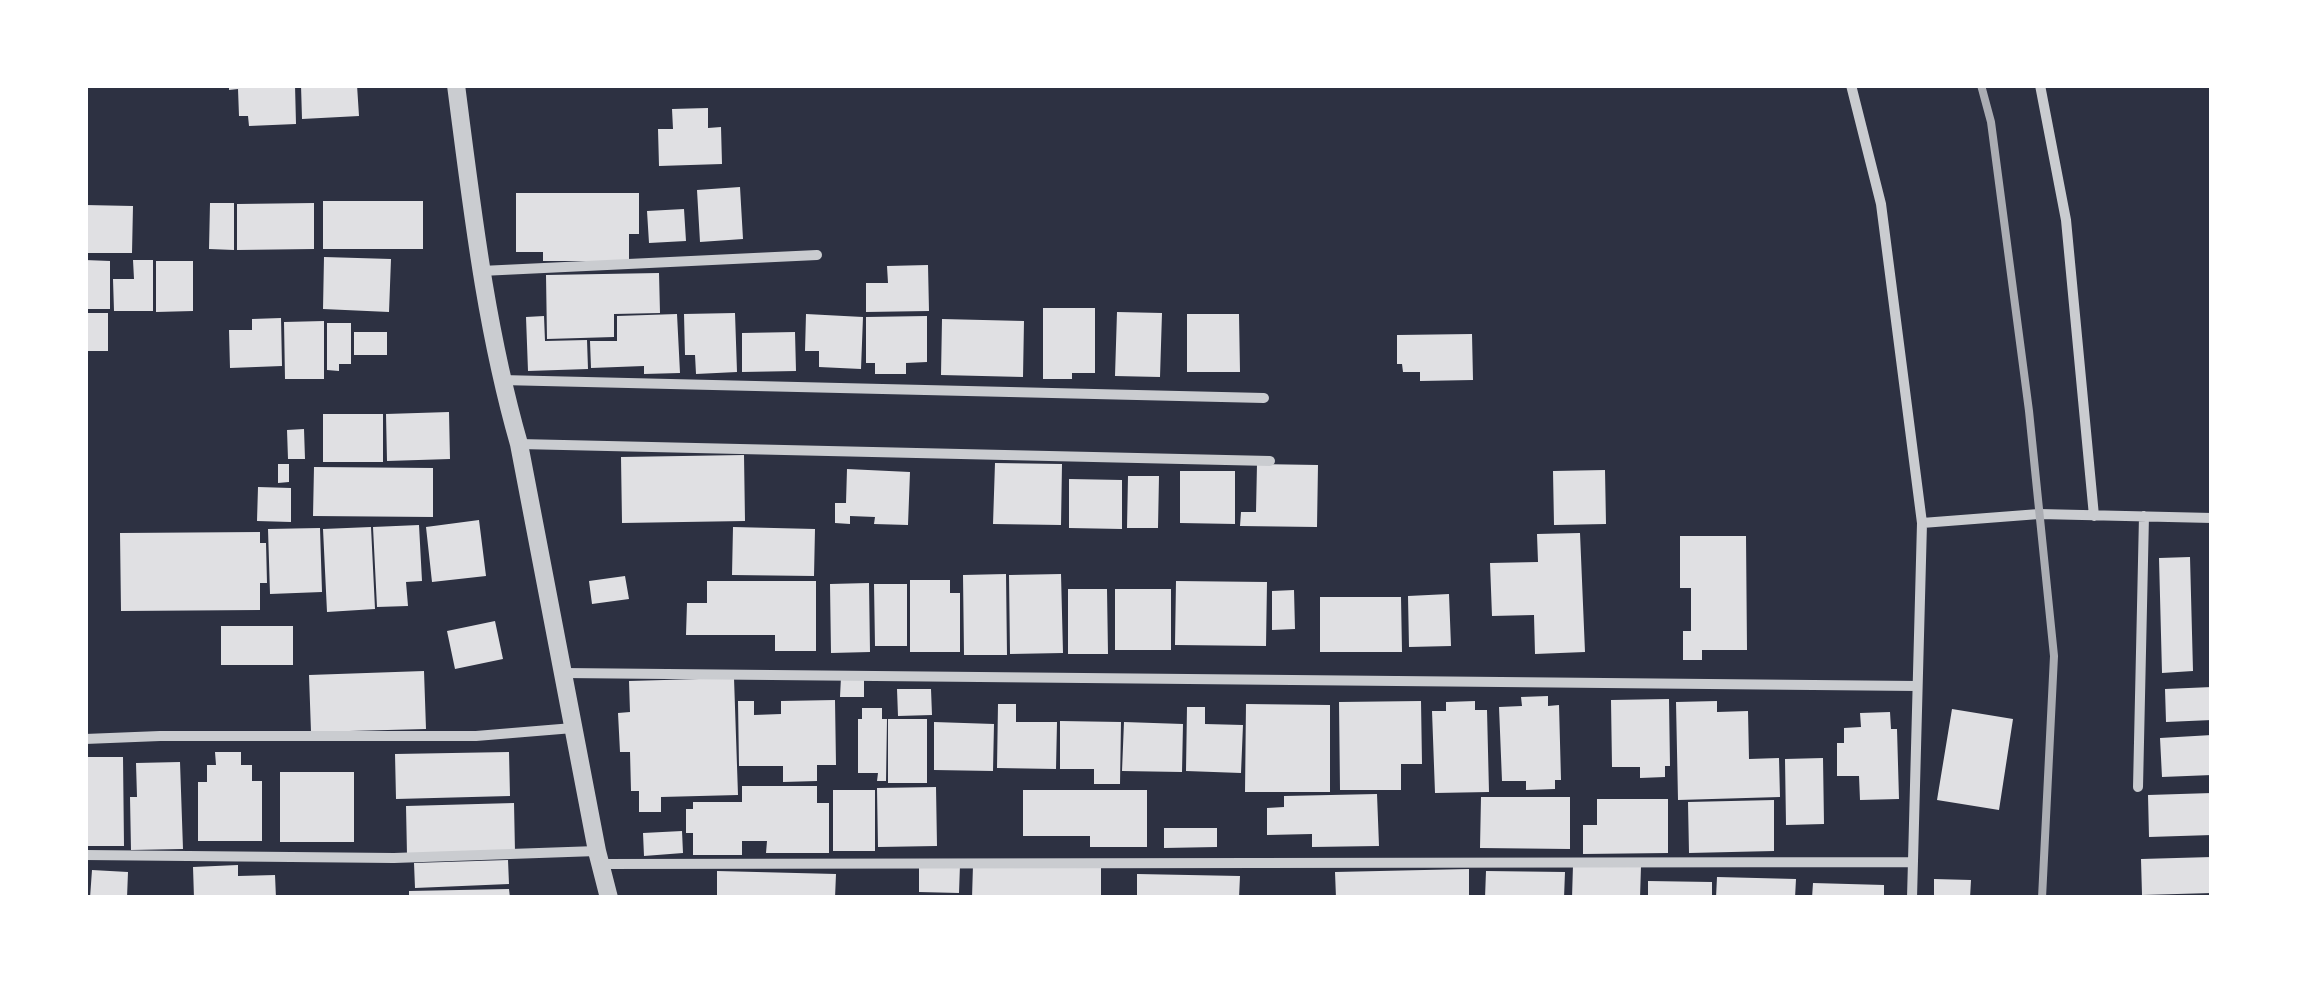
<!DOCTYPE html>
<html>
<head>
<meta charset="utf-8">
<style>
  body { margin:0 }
  #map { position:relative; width:2297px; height:983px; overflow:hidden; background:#2d3142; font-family:"Fira Sans",sans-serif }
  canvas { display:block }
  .frame { position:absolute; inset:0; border:88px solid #fff; pointer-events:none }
</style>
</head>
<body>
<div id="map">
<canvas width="2297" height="983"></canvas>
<div class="frame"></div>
</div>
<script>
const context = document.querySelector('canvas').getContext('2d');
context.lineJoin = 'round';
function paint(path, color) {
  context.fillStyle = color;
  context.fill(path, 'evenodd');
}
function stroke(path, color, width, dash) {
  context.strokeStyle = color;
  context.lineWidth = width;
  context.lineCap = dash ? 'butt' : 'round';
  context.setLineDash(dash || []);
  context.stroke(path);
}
paint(new Path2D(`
  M229 85H295L296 124 249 126 248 116H239L238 89 229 90Z
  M301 85H357L359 116 302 119Z
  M708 108V128L721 127 722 164 659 166 658 129H673L672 109Z
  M740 187 743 239 700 242 697 190Z
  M516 193H639V234H629V261H543V252H516Z
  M323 201H423V249H323Z
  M210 203H234V250L209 249Z
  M314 203V249L237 250V204Z
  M85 205 133 206 132 253H85Z
  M684 209 686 241 649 243 647 211Z
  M324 257 391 259 389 312 323 309Z
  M85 260 110 261V309H85Z
  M133 260H153V311H114L113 279H134Z
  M156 261H193V311L156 312Z
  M928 265 929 311 866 312V283H888L887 266Z
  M659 273 660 313 614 314V337L547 339 546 275Z
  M1043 308H1095V373H1072V379H1043Z
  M1117 312 1162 313 1160 377 1115 376Z
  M85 313H108V351H85Z
  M735 313 737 372 696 374 695 355H685L684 314Z
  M677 314 680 373 644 374V366L591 368 590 341H617V316Z
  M806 314 863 317 861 369 819 367V351H805Z
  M1187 314H1239L1240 372H1187Z
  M544 316 545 341 587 340 588 369 528 371 526 317Z
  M927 316V362L906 363V374H875V363H866V317Z
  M281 318 282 366 230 368 229 330H252V319Z
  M942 319 1024 321 1023 377 941 375Z
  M324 321V379H285L284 322Z
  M327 323H351V364H339V371L327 370Z
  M354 332H387V355H354Z
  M795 332 796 371 742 372V333Z
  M1472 334 1473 380 1420 381V372H1403L1402 364H1397V335Z
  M449 412 450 459 387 461 386 414Z
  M323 414H383V462H323Z
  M304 429 305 459H288L287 430Z
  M744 455 745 521 622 523 621 457Z
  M995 463 1062 464 1061 525 993 524Z
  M278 464H289V482L278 483Z
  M1257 464 1318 465 1317 527 1240 526 1241 512H1256Z
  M314 467 433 468V517L313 516Z
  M847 469 910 472 908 525 874 524 875 517 850 516V524L835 523V503H846Z
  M1605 470 1606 524 1554 525 1553 471Z
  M1180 471H1235V524L1180 523Z
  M1128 476H1159L1158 528H1127Z
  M1069 479 1122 480V529L1069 528Z
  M258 487 291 488V522L257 521Z
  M479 520 486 576 432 582 426 527Z
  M419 525 422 581 406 582 408 606 377 607 373 527Z
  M371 527 375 609 327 612 323 529Z
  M733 527 815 529 814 576 732 575Z
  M320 528 322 592 270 594 268 529Z
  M260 532V543H266L267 583H260V610L121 611 120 533Z
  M1580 533 1585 652 1535 654 1534 615 1492 616 1490 563 1538 562 1537 534Z
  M1680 536H1746L1747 650H1702V660H1683V631H1691V588H1680Z
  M2190 557 2193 671 2162 673 2159 558Z
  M1006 574 1007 655H964L963 575Z
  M1061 574 1063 653 1010 654 1009 575Z
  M625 576 629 599 592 604 589 581Z
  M910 580H950V593H960V652H910Z
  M707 581H816V651H775V635H686L687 603H707Z
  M1176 581 1267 582 1266 646 1175 645Z
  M869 583 870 652 831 653 830 584Z
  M874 584H907V646H875Z
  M1068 589H1107L1108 654H1068Z
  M1115 589H1171V650H1115Z
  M1294 590 1295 629 1272 630V591Z
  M1449 594 1451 646 1409 647 1408 596Z
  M1320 597H1401L1402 652H1320Z
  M495 621 503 659 455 669 447 631Z
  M221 626H293V665H221Z
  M424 671 426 729 311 732 309 675Z
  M841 677 864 678V697H840Z
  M734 678 738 795 661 797V812H639V791H631L630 752H620L618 713 630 712 629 681Z
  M2212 687V720L2166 722 2165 689Z
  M897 689H931L932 715 898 716Z
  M1548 696V706L1559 705 1561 780H1555V789L1526 790V781H1502L1499 707 1522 706 1521 697Z
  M1669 699 1670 766H1665V777L1640 778V767H1612L1611 700Z
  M835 700 836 765H817V781L783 782V766H739L738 701H754V715L781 714V701Z
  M1421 701 1422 764H1401V790H1340L1339 702Z
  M1475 701V710H1487L1489 792 1435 793 1432 711H1446V702Z
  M1717 701V712L1748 711 1749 759 1779 758 1780 797 1678 800 1676 702Z
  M998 704H1016V722H1057L1056 769 997 768Z
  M1246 704 1330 705V792H1245Z
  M1187 707H1205V724L1243 725 1241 773 1186 771Z
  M862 708H882V719H887L886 781H877L878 773H858V719H862Z
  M1952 709 2013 719 1999 810 1937 800Z
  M1890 712 1891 729H1897L1899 799 1860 800 1859 776H1837V743H1844V728L1861 727 1860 713Z
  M888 719H927V783H888Z
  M1060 721 1121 722 1120 784H1094V769H1060Z
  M934 722 994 724 993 771 934 770Z
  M1124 722 1183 724 1182 772 1122 771Z
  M2212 735V775L2162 777 2160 738Z
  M215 752H241V765H252V781H262V841H198V782H207V765H216Z
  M509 752 510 796 396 799 395 754Z
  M85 757H123L124 846H85Z
  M1823 758 1824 824 1786 825 1785 759Z
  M180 762 183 849 131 850 130 797H137L136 763Z
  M280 772H354V842H280Z
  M742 786H817V803H829V853H766L767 841H742V855H693V833H686V809H693V802H742Z
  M936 787 937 846 878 847 877 788Z
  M833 790H875V851H833Z
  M1023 790H1147V847H1090V836H1023Z
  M2212 793V835L2149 837 2148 795Z
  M1377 794 1379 846 1312 847V834L1267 835V808L1284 807V796Z
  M1481 797H1570V849L1480 848Z
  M1597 799H1668V853L1583 854V825H1597Z
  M1774 800V851L1689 853 1688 802Z
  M514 803 515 852 407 855 406 806Z
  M1164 828H1217V847L1164 848Z
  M682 831 683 853 644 856 643 833Z
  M2212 857V893L2142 895 2141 859Z
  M508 860 509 884 415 888 414 863Z
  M919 864 960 865 959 893 919 892Z
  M238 865V876L275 875 276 898H194L193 867Z
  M973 865 1101 868V898H972Z
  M1573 865 1641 866 1640 898H1572Z
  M1469 869V898H1336L1335 872Z
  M92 870 128 872 127 898H90Z
  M717 871 836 874 835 898H717Z
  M1486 871 1565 872 1564 898H1485Z
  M1137 874 1240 876 1239 898H1137Z
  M1717 877 1796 879 1795 898H1716Z
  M1934 879 1971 880 1970 898H1934Z
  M1648 881 1712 882V898H1648Z
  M1813 883 1884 885V898H1812Z
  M509 889 510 898H409V891Z`), '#e0e0e3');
stroke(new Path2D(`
  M1851 85 1881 204 1922 523 1912 898
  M2040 85 2066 220 2094 516
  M481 271 817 255
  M501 380 1264 398
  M519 444 1270 461
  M1922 523 2039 514 2212 518
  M563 673 1917 686
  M85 739 160 736H476L573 728
  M2138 787 2144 516
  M85 855 394 858 597 851
  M601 864 1913 862`), '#caccd0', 10);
stroke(new Path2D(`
  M456 85C472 207 485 325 519 444L597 851 609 898`), '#caccd0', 18);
stroke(new Path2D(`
  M1981 85 1991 122 2029 411 2054 656 2042 898`), '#abadb3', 8);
</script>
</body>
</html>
